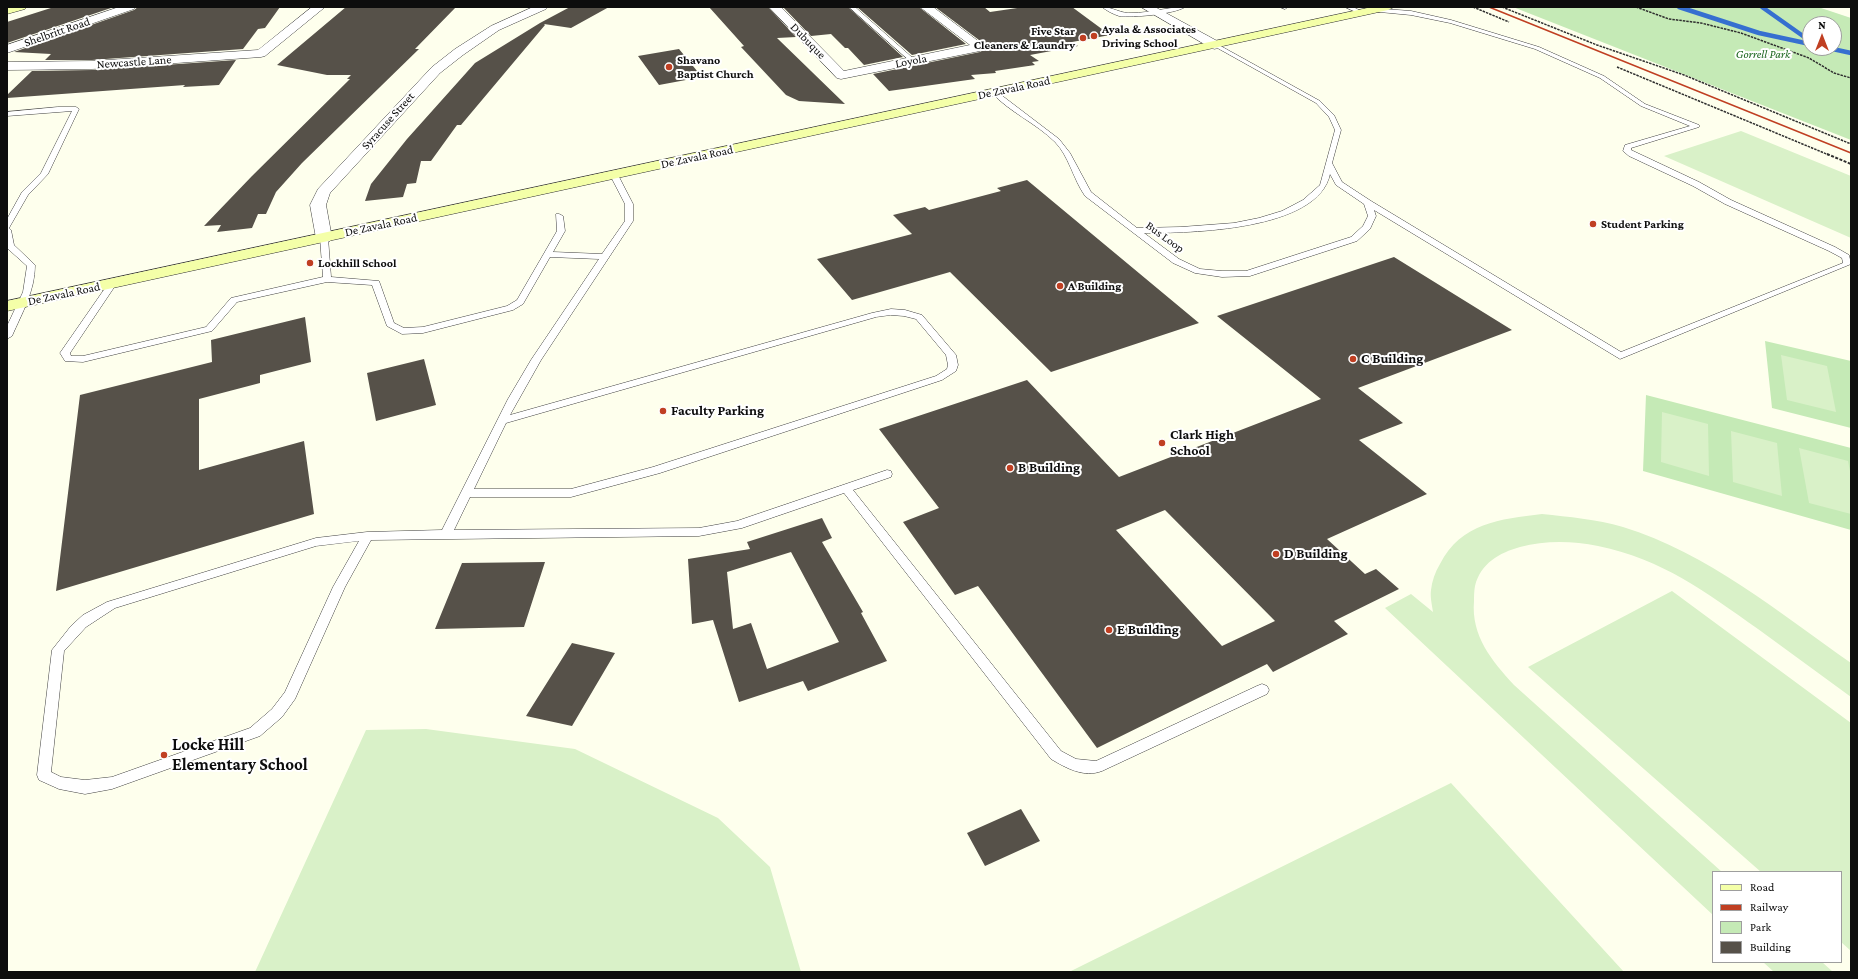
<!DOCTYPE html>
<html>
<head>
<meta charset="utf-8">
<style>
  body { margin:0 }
  #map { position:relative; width:1858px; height:979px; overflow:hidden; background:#feffed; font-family:"Crimson Pro",serif }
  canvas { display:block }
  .frame { position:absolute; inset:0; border:8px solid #0d0d0d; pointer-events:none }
  .legend { position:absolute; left:1712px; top:871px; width:130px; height:92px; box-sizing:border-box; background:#fff; border:1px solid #9e9e9e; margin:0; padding:5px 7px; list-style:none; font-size:12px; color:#0d0d0d }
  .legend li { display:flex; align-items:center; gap:8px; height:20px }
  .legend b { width:20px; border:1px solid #9e9e9e }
  .north { position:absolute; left:1802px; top:16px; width:40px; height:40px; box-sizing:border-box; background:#fff; border:1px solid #9e9e9e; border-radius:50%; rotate:0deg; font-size:11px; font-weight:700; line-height:16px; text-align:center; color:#0d0d0d }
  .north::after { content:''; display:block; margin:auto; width:14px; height:18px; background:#c03f22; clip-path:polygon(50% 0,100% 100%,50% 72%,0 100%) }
</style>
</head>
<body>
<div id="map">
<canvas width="1858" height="979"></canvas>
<div class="frame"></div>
<ul class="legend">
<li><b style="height:5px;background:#f4ffa8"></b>Road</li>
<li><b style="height:5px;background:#c03f22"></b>Railway</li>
<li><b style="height:11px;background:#c5eab6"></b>Park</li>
<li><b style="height:11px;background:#565149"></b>Building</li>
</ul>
<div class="north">N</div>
</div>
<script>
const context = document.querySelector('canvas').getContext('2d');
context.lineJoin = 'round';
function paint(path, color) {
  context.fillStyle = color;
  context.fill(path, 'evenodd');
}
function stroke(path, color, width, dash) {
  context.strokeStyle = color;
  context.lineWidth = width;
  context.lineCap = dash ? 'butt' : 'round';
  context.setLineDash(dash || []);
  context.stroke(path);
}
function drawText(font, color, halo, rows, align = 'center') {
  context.font = font + ' "Crimson Pro",serif';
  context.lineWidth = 4;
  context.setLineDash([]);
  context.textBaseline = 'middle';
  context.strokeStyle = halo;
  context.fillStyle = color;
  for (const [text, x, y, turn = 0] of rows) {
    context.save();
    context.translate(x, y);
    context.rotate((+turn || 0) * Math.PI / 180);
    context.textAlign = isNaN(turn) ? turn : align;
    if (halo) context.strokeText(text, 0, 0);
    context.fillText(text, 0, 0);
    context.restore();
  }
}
paint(new Path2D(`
  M1513 7H1818L1851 18V140ZM1810 24H1834V48H1810Z
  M1765 341 1851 361V428L1772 408Z
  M1646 395 1851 448V530L1643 471Z`), '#c5eab6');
paint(new Path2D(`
  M1741 131 1851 176V238L1664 156Z
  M1781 355 1827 366 1836 412 1787 400Z
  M1662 412 1708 424 1709 476 1661 462Z
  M1731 431 1777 443 1782 496 1733 482Z
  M1799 448 1848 461 1851 476V514L1809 503Z
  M1542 514C1569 517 1596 519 1623 527 1708 553 1779 613 1851 663V697C1820 674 1789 652 1758 629 1704 591 1664 560 1598 546 1573 541 1546 540 1520 547 1499 553 1481 563 1475 586 1474 591 1474 597 1474 601 1471 636 1492 661 1514 685L1722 872H1713V915L1385 608 1411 594 1433 612C1432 605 1430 597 1431 590 1432 581 1435 572 1440 564 1461 523 1500 519 1542 514Z
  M1672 591 1851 723V951L1841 942V872H1761L1528 667Z
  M426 729 575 749 718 818 770 867 801 972H255L366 730Z
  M1451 783 1624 972H1069Z
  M1763 962H1822L1833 972H1774Z`), '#d9f1c8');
stroke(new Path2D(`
  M1679 7 1759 33 1810 44
  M1762 7 1810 41
  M1828 48 1851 53`), '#366fd0', 4.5);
paint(new Path2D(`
  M54 7H114L7 43V22Z
  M138 7H280L265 28 258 29 243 49 92 60H45L51 54 14 52 134 10Z
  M346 7H456L415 49H419L302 163 276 192 266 214H258L252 228 217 232 221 225 204 226 252 176 350 79H347L351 75H327L277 65Z
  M570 7H609L571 28 544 24 545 25 461 125H457L431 161H421L416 183 407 184 403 197 365 201 371 184 407 139 475 63 540 23Z
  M709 7H768L796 37 777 38 845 104 799 101 786 95 741 47 744 46Z
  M783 7H848L903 57 864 65 848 48H845L831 34 811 36Z
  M857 7H919L966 44 912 55Z
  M935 7H984L990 12 1024 7H1072L1110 35 1072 42 1078 46 1030 55 1039 61 1032 62 1035 65 995 71 996 73 971 75 975 79 889 91 873 74 980 52 987 48V46Z
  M679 49 702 77 659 85 638 56Z
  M236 60 219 85 183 87 185 85 7 98V95L32 71 92 70Z
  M1027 180 1199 323 1051 372 950 272 852 300 817 259 912 234 893 215 925 207 929 210 1001 191 997 188Z
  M1394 257 1512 330 1358 388 1403 423 1359 440 1427 494 1327 539 1365 574 1376 569 1399 589 1334 621 1348 634 1273 672 1267 664 1097 748 978 586 955 595 903 522 939 508 879 429 1027 380 1119 477 1321 399 1217 316ZM1165 510 1275 621 1222 646 1116 530Z
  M305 317 311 362 260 375V383L199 399V470L304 441 314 514 56 591 80 395 212 362 211 340Z
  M424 359 436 405 376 421 367 373Z
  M822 518 832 538 822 542 863 612 861 613 887 661 808 691 803 681 739 702 713 620 692 624 688 559 750 549 747 542ZM791 552 839 642 767 669 751 623 733 629 727 572Z
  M545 562 524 627 435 629 462 563Z
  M572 643 615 653 572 726 526 716Z
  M1021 809 1040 841 985 866 967 833Z`), '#565149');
const lane = new Path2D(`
  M849 7H855L915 60V62H911Z
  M1102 7C1113 7 1121 14 1132 13 1150 13 1167 7 1185 7 1175 14 1132 18 1119 16 1113 14 1107 11 1102 7Z
  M1280 7H1288L1285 9Z
  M1345 7H1353L1365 13 1360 14Z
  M1371 8 1411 11 1451 20 1539 47 1604 76 1645 104 1699 125V127L1631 148V150L1699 182 1731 200 1835 247 1849 255 1851 264 1620 359 1374 210 1376 216 1370 229 1357 241 1250 276 1222 277 1195 273 1173 263 1085 196C1073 179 1069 156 1055 142 1036 123 1009 112 991 92L996 91 1059 139 1070 153 1091 192 1137 228 1181 227 1234 223 1259 218 1282 211 1303 200 1320 185 1335 130 1329 117 1316 103 1212 45 1217 44 1320 101 1334 115 1341 130 1332 163 1342 182 1371 201 1621 352 1843 263 1842 258 1829 251 1725 204 1693 186 1629 156 1623 151 1625 145 1690 126 1641 106 1600 78 1535 49 1450 23 1411 15 1369 11 1368 10ZM1330 174 1336 185 1364 204 1368 216 1363 226 1351 237 1246 271H1222L1200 269 1179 259 1144 233C1189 233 1319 231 1330 174Z
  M58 107H76L79 109 48 174 28 195 9 228 11 230 14 245 35 265C35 291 22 313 12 336L7 339V326L23 292 27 266 7 248V219L22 192 41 173 72 111 7 116V112Z
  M611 173H617L633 204V221L541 360 510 415 872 313 891 309 905 310 922 315 956 355 958 365 956 371 942 380 660 473 571 497H470L454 530 699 528 737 521 887 470 891 471 892 474 891 477 853 490 1061 751 1076 759 1096 761 1257 686 1262 684 1267 686 1269 690 1267 694 1102 771C1084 778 1066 768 1051 759L844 493 742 528 699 536 371 540 345 587 295 699 282 717 260 736 112 789 85 794 59 789 39 780 37 775 52 650 71 626 83 615 107 602 316 538 367 532 442 530 508 399 531 360 599 259 550 257 523 304 513 310 423 333 402 334 387 326 372 285 327 282 237 302 212 331 83 362 65 361 60 353 110 281 113 280 117 283 70 353 71 356H83L206 327 231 298 323 277 320 238 324 236 328 238 331 277 379 281 394 323 404 328 423 327 507 306 517 300 557 231 556 214H559L563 216 565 231 553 252 602 254 625 221V204L610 175ZM891 315 904 316 916 319 946 355 948 365 947 369 936 376 653 467 571 489H474L506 423 876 317ZM359 541 333 587 285 692 272 709 250 728 112 777 85 780 61 777 51 772 64 651 86 627 115 608 316 546Z`);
const street = new Path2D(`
  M119 7H136L134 9 7 53V45Z
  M312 7H325L265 56 261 57 92 69 7 70V62L92 61 258 50Z
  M533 7H548L546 9 499 30 463 55 440 73 330 193 326 205 332 238 330 241 324 243 318 241 316 238 310 205 318 189 432 67 455 49 491 26Z
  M769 7H781L844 71 970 45 920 7H933L986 47 980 51 841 79 837 78Z
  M1141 7H1155L1219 42 1221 45 1215 49 1211 48Z`);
const secondary = new Path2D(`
  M7 7H27L25 9 7 14Z
  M1372 7H1394L1388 10 7 311V301Z`);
stroke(lane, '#404040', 1);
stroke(street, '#404040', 1);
stroke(secondary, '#2f2f2f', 1);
stroke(new Path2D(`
  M1473 7 1509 22
  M1502 7 1597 45 1684 75 1851 144
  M1636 7 1669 19 1701 23 1741 33 1809 58 1834 73 1851 78
  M1617 67 1829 155`), '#2f2f2f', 1.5, [2.5, 1]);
stroke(new Path2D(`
  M1827 154 1851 164`), '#2f2f2f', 2, [3, 1.5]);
paint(lane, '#fff');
paint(street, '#fff');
paint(secondary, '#f4ffa8');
stroke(new Path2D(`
  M1489 7 1851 153`), '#c03f22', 1.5);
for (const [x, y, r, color] of [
  [1094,36,4,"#c03f22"],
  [1083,38,4,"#c03f22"],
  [669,67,4,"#c03f22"],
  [1593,224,4,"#c03f22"],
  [310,263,4,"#c03f22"],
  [1060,286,4,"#c03f22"],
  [1353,359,4,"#c03f22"],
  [663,411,4,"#c03f22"],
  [1162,443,4,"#c03f22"],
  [1010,468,4,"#c03f22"],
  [1276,554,4,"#c03f22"],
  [1109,630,4,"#c03f22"],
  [164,755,4,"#c03f22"]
]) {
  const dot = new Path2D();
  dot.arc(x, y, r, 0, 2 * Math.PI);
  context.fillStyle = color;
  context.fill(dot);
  stroke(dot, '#fff', 1.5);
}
drawText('bold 12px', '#0d0d0d', '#fff', [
  ["Ayala & Associates",1102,29],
  ["Driving School",1102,43],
  ["Five Star",1075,31,"right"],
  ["Cleaners & Laundry",1075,45,"right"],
  ["Shavano",677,60],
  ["Baptist Church",677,74],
  ["Student Parking",1601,224],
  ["Lockhill School",318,263],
  ["A Building",1068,286]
], 'left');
drawText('12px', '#0d0d0d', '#fff', [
  ["Shelbritt Road",57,32,-19],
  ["Dubuque",808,41,46],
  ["Loyola",911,61,-11],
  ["Newcastle Lane",134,62,-4],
  ["De Zavala Road",1014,88,-12],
  ["Syracuse Street",388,121,-48],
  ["De Zavala Road",697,157,-12],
  ["De Zavala Road",381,225,-12],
  ["Bus Loop",1165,237,36],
  ["De Zavala Road",64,294,-12]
]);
drawText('italic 12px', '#1c661e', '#fff', [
  ["Gorrell Park",1763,54]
]);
drawText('bold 14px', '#0d0d0d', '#fff', [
  ["C Building",1361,359],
  ["Faculty Parking",671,411],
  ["Clark High",1170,435],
  ["School",1170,451],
  ["B Building",1018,468],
  ["D Building",1284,554],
  ["E Building",1117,630]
], 'left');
drawText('bold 17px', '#0d0d0d', '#fff', [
  ["Locke Hill",172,745],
  ["Elementary School",172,765]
], 'left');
</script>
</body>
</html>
